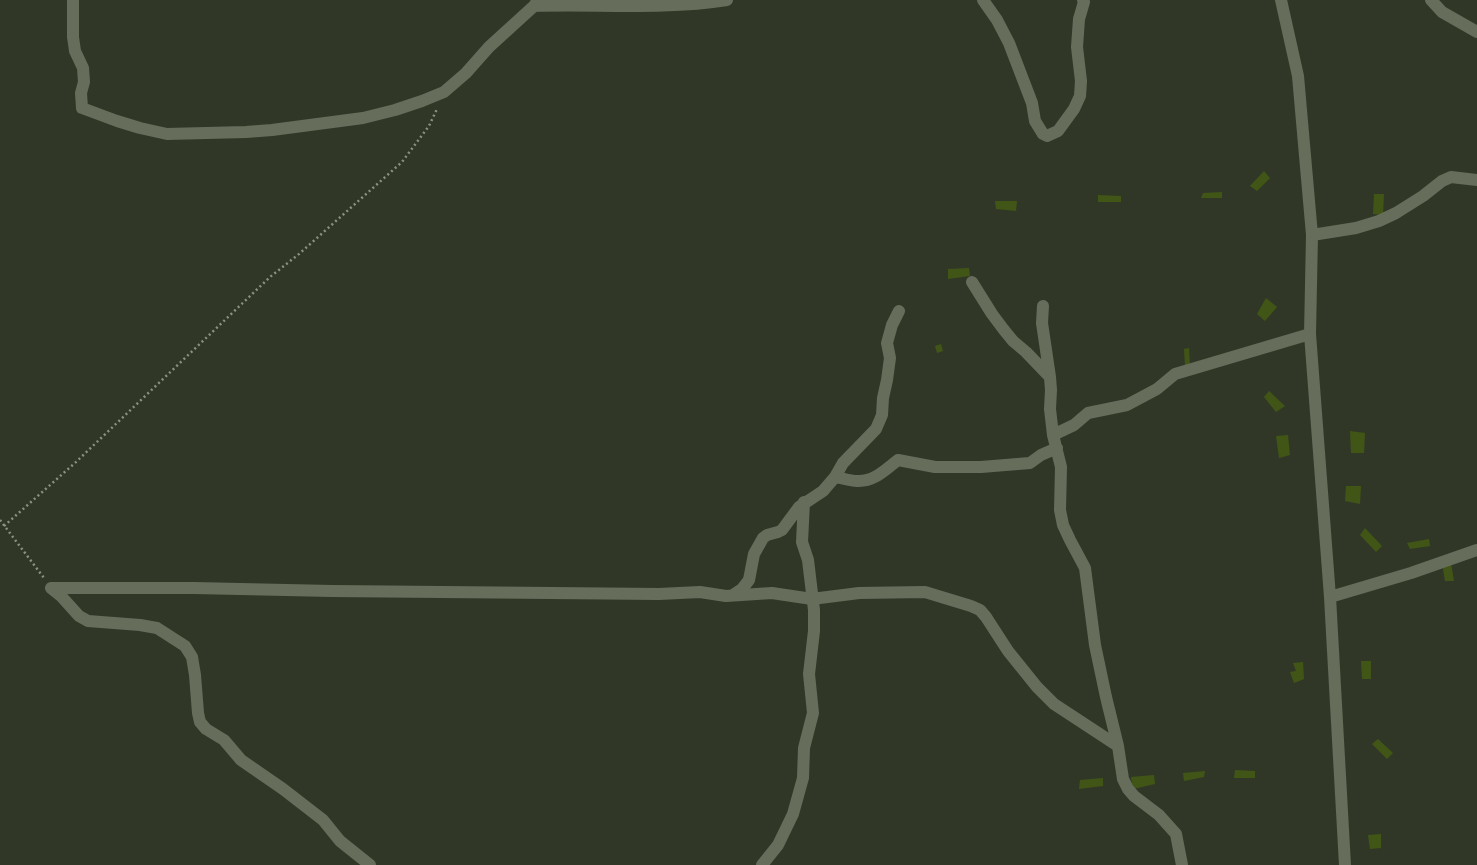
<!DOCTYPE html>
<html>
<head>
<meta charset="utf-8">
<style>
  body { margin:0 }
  canvas { display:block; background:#313727 }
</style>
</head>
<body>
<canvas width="1477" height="865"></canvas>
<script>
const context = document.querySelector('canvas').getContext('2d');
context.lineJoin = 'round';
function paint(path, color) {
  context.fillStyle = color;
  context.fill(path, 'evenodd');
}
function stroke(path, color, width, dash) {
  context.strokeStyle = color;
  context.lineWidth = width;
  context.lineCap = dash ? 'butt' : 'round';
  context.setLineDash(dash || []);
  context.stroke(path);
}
paint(new Path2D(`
  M1264 171 1270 178 1257 191 1250 186Z
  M1222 192V198H1201L1203 193Z
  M1374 194H1384L1383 215 1373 214Z
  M1098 195 1121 196V202H1098Z
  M995 201H1017L1016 211 996 209Z
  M969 268 970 276 948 279V269Z
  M1266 298 1277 307 1265 321 1257 314Z
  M941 344 943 351 937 353 935 346Z
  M1189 348 1190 366H1185L1184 349Z
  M1269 391 1285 406 1276 412 1264 397Z
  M1350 431 1365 433 1364 453H1351Z
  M1288 435 1290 455 1279 458 1276 436Z
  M1346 486H1361L1360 504 1345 501Z
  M1365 528 1382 546 1376 552 1360 535Z
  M1429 539 1430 546 1410 549 1407 543Z
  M1442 563H1451L1454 581H1445Z
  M1361 661H1371V679H1362Z
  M1303 662 1304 679 1294 683 1290 672 1296 671 1293 663Z
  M1378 739 1393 753 1387 759 1372 744Z
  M1235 770 1255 771V778H1234Z
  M1205 771 1204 777 1184 781 1183 773Z
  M1154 775 1155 784 1133 789 1131 777Z
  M1103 778V786L1079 789 1080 780Z
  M1381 834V848L1370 849 1368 835Z`), '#415516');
stroke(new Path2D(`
  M0 520 44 578
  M4 526 76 462 270 277 299 254 402 162 429 126 437 109`), '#8b9083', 2.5, [2, 3]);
stroke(new Path2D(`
  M73 0V37L75 51 83 68 84 82 81 93 82 108 117 121 140 128 167 134 246 132 272 130 363 118 395 110 422 101 444 92 466 73 489 47 534 6 538 0
  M983 0 997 20 1009 43 1032 103 1035 121 1043 134 1047 136 1058 131 1074 109 1080 96 1081 81 1077 47 1079 19 1084 2 1083 0
  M1281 0 1298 76 1312 235 1310 334 1330 597 1345 865
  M1431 0 1442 12 1477 32
  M534 6C599 4 663 10 727 0
  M1312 235 1356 228 1379 221 1396 213 1423 196 1442 181 1451 177 1477 180
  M972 282 992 314 1004 330 1013 341 1026 352 1050 377 1051 390 1050 409 1053 435 1061 467 1060 510 1063 525 1070 540 1085 568 1095 645 1106 697 1118 746 1123 779 1128 789 1134 796 1159 815 1176 834 1182 865
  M1043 306 1042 323 1050 377
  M1053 435 1074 425 1088 413 1127 405 1157 389 1175 374 1310 334
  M835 477C842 478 850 481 857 481 874 482 885 470 898 460L935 467H981L1030 463 1041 455 1057 448
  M51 588H194L332 591 659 594 700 592 726 596 772 593 812 599 859 593 925 592 971 606 980 610 986 617 1008 651 1037 687 1054 704 1118 746
  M51 588 61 596 79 616 88 621 140 625 157 628 185 646 192 657 195 675 198 713 200 722 206 729 224 740 241 760 283 789 323 820 340 841 370 865
  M733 595 742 589 749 580 754 554 763 538 767 535 778 532 782 530 799 507 823 491 835 477 843 463 876 429 882 415 883 398 887 380 890 358 887 343 892 325 899 311
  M1330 597 1411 573 1477 550
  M762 865 778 845 793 814 803 778 804 748 813 713 809 674 814 631V610L808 560 802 542 804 502`), '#666d5b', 12);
</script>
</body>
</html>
